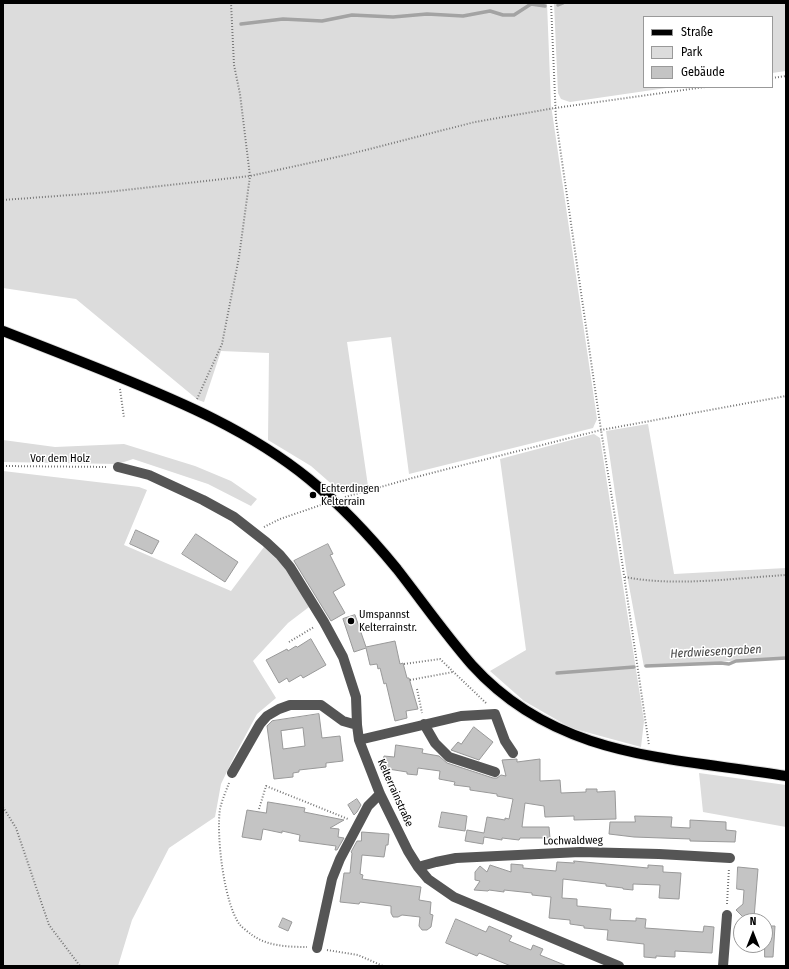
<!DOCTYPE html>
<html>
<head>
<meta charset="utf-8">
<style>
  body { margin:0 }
  #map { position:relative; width:789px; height:969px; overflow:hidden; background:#fff; font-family:"Fira Sans Condensed",sans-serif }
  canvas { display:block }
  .frame { position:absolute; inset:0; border:4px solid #000; pointer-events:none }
  .legend { position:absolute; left:643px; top:16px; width:130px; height:72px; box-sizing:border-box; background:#fff; border:1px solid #999; margin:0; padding:5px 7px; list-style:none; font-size:12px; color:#000 }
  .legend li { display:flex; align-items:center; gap:8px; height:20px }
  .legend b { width:20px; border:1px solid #999 }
  .north { position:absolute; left:733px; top:913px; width:40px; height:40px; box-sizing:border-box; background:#fff; border:1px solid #999; border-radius:50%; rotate:0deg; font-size:11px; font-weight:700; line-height:16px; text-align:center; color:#000 }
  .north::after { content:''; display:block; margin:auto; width:14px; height:18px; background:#000; clip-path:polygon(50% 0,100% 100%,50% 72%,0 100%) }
</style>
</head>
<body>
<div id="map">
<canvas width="789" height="969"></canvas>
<div class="frame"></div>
<ul class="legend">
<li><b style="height:5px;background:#000"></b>Straße</li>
<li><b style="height:11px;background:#dcdcdc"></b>Park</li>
<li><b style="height:11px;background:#c4c4c4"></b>Gebäude</li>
</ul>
<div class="north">N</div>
</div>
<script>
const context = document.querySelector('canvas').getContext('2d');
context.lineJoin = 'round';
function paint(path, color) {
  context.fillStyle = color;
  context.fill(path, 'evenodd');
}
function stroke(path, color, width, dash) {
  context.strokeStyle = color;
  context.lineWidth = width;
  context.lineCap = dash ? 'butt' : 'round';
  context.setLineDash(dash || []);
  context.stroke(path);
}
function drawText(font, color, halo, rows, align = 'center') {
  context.font = font + ' "Fira Sans Condensed",sans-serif';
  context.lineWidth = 3;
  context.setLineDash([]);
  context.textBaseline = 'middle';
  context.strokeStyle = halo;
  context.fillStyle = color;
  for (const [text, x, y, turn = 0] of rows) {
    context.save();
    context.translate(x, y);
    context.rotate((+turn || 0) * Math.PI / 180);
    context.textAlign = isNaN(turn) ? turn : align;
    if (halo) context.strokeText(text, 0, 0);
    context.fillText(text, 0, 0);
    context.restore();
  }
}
paint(new Path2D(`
  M3 3H547L551 105 597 419 593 428 409 474 391 337 347 342 368 486 343 494 311 466 268 440 269 353 221 351 204 402 198 400 76 299 3 288Z
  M554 3H786V71L772 73V17H644V87H673L570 102 561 99 558 93Z
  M648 424 674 574 786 568V657L644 667 627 575 606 431Z
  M594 434 600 438 644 721 641 747 571 728 524 701 490 671 526 650 500 459Z
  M3 440 55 447 124 444 195 466 231 481 257 499 251 506 208 484 133 459 118 464 3 462Z
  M3 471 139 487 147 490 124 545 231 591 264 547 286 568 309 607 288 623 253 661 276 698 257 714 234 757 221 784 215 817 169 848 132 920 118 966H3Z
  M699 773 786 785V827L703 812Z`), '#dcdcdc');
stroke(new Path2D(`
  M558 5 563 3
  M241 24 283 19 322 21 352 15 393 17 427 14 463 16 490 11 503 15H514L531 4 545 6
  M646 666 721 663 729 664 736 661 786 658
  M557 673 634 667`), '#a3a3a3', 3.5);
const building = new Path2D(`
  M136 530 159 541 152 554 130 544Z
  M196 534 238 562 225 582 182 554Z
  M328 544 333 554 330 555 345 585 333 592 345 613 331 621 294 561Z
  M355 615 366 647 395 641 400 664 403 663 407 678H409L418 709 406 711 407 718 395 721 386 683 384 684 380 668 378 669 377 664 370 665 366 648 354 652 343 619Z
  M311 639 326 665 303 678 301 675 289 682 287 678 279 683 266 660 287 649 288 651 296 646 297 647Z
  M319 714 322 738 340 736 343 761 326 763V767L299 770V772L293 773V777L274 779 267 726 272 721ZM303 728 305 746 283 749 281 731Z
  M474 727 493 742 479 760 451 750 458 742 461 744Z
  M396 745 423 749 422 753 439 756 447 763 493 778H497L501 775 506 776 502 760 517 759V762L540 759V781L560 780 561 793 586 792V789H597V792L615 791 616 819 574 820V816L545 817 544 806 525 803 522 827H549L550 838H520L519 840 502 838V840L484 837 483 844 465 841 467 830 484 833 487 817 505 820V818L509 819 513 799 497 796V794L470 790V787L454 785 455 782 439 779 440 771 418 768 417 775 407 774V772L382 768 384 756 394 757Z
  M357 799 361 805 357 812 354 815 348 805Z
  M268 802 305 808 304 812 344 820 330 828 339 829 338 837 344 838 337 850H335L336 846 299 841 300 835 282 831V833L263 829 261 840 242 837 247 810 266 813Z
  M442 812 467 816 465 831 439 827Z
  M635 816 672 817 671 827 690 828V820L726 822V830L736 831 735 842 690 841V839L634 837 609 834 610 822H635Z
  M362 832 389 834 388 845H386L384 857 362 855 360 874 363 875 362 879 421 887 419 900 431 902 430 914 433 915 431 927 427 930H422L419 926 420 917 402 915 398 917H393L391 913V906L360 902 359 904 340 902 344 873H350L352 853 351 852 357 841H361Z
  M574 861 648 868V865L663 866V872L681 873 679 899 659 898 660 885 633 884V890L623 889V888L606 886V884L563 879 562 898 577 899V906L611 909 610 920 636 921V918L646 919 645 928 703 932 704 926 714 927 712 953 675 951V957L656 956V958L644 957V944L607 940 608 930 584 928V926L570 924V920L549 918 551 897 532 895V893L504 890V892L489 890 488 891 474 890 480 881 475 880V872L480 866 487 872 490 865 511 872V864L523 865V868L556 871 557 862 574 863Z
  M738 867 758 869 754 918 743 917 736 910 743 904 744 890 737 889Z
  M283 918 292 922 288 931 279 927Z
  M456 919 486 932 489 926 512 936 509 941 531 950 533 945 543 949 540 955 567 966H511L479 953 477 956 446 943Z
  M765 926H775L773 957H765Z`);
paint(building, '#c4c4c4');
stroke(building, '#999', 1);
const major = new Path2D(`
  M3 331C39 345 75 359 112 374 181 402 250 431 309 479 342 506 370 536 397 569 422 601 445 634 472 665 557 759 671 757 786 776`);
stroke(major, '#dbdbdb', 12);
stroke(new Path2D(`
  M551 3 556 120 601 430 620 548 649 745
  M772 78 786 76
  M3 200 98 193 250 176 346 155 475 122 555 108 705 87
  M120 389 124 418
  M197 399 222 344 239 257 250 176 240 94 234 65 231 3
  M3 466 108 467
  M345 497 416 477 601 430 786 396
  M264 527 280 519 321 505
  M625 577C675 587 735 578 786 575
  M289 642 314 627
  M404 664 440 659 487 704
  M410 680 453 672
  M417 689 422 713
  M229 783C226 791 222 800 220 809 216 835 224 904 240 925 243 928 248 932 252 935 267 946 288 947 307 947
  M3 807 16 828 49 925 80 966
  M259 809 266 786 348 819
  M727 904 729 868
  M327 950 358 955 383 966`), '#777', 2, [1, 2]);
stroke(new Path2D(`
  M118 467 149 475 203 500 234 517 266 542 280 555 290 567 324 622 343 657 356 697 357 725 359 740 380 794 408 851 418 867 428 879 454 897 619 966
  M424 724 435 743 449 757 495 772
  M359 740 461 716 495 714 505 741 513 753
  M232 773 260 724 267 716 279 709 290 705H321L343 721 357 725
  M418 867 436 862 456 858 580 852 659 854 730 858
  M317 948 332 879 340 859 368 806 380 794
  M723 966 727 915`), '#555', 10);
stroke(major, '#000', 10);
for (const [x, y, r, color] of [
  [313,495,4,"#000"],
  [351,621,4,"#000"]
]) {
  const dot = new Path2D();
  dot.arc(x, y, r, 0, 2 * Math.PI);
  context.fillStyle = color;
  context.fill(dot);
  stroke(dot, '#fff', 1.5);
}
drawText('11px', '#000', '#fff', [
  ["Vor dem Holz",60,459],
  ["Kelterrainstraße",395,793,66],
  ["Lochwaldweg",573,841,-1]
]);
drawText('11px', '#000', '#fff', [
  ["Echterdingen",321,489],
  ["Kelterrain",321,502],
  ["Umspannst",359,615],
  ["Kelterrainstr.",359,628]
], 'left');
drawText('italic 12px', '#444', '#fff', [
  ["Herdwiesengraben",716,652,-3]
]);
</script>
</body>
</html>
